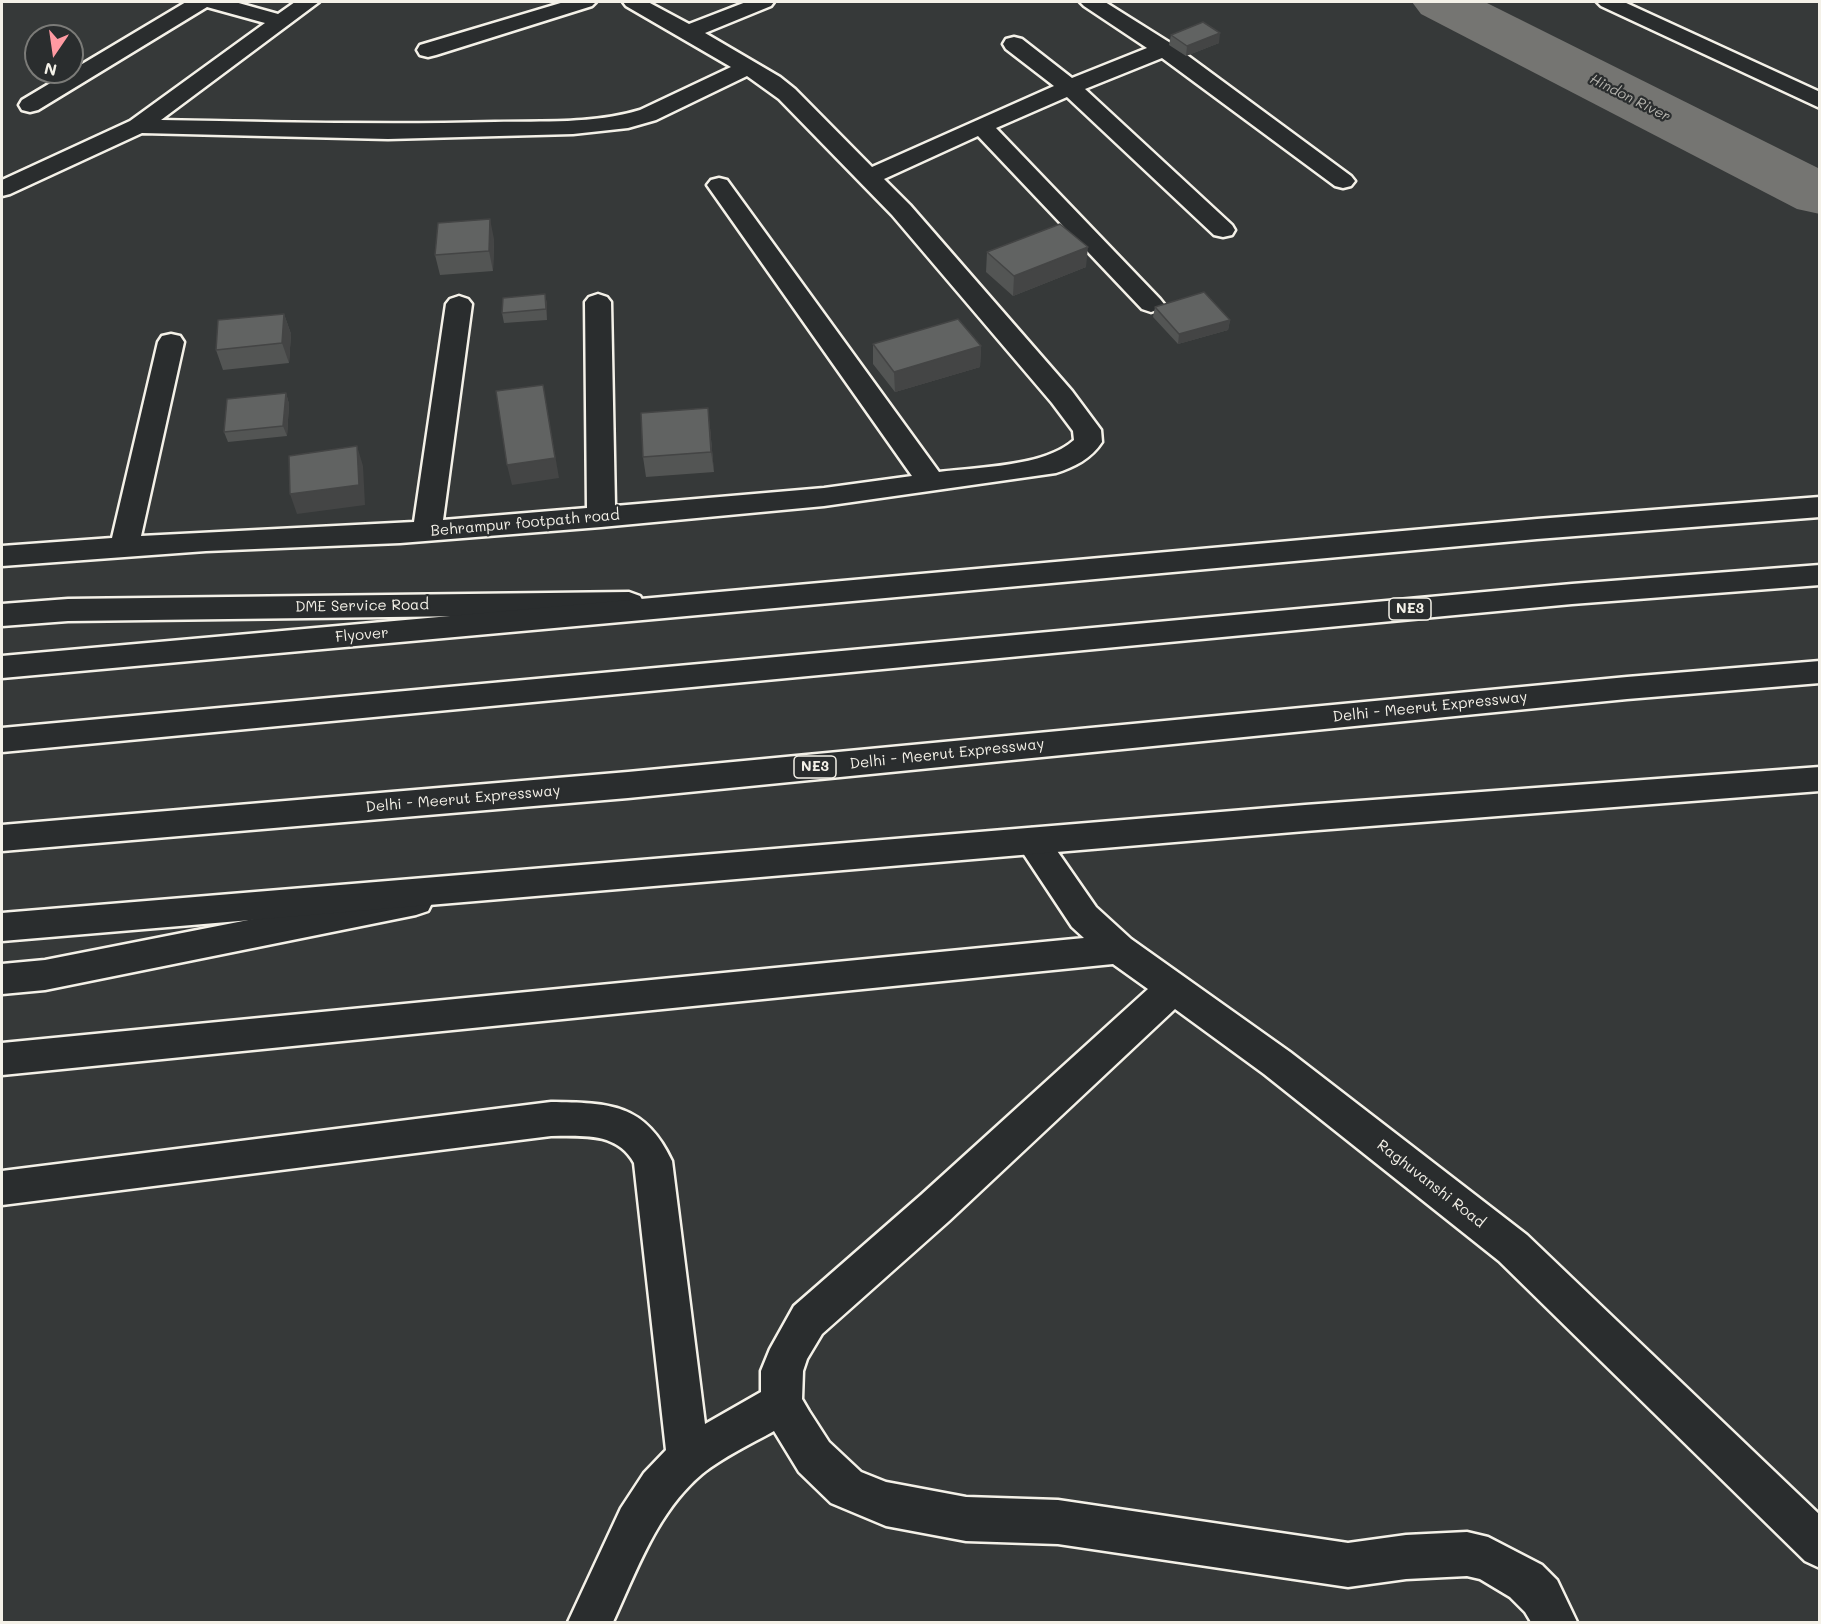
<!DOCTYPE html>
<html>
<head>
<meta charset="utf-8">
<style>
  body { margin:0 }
  #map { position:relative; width:1821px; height:1624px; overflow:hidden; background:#363939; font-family:Mali,sans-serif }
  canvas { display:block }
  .frame { position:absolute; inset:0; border:3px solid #f4f1e8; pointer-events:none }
  .north { position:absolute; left:24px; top:24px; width:60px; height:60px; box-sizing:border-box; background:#2a2d2e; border:2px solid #7b7b78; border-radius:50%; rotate:193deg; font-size:16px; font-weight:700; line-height:24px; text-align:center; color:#f4f1e8 }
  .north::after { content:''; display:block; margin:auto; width:21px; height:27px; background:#ff9aa2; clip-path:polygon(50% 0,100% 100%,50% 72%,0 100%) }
</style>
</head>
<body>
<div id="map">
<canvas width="1821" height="1624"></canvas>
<div class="frame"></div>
<div class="north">N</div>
</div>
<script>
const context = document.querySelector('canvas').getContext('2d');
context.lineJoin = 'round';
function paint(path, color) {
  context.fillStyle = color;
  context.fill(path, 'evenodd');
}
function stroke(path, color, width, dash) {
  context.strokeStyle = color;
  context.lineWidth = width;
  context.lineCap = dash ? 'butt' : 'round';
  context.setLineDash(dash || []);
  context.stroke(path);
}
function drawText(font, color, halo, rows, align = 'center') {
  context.font = font + ' Mali,sans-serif';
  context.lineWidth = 4.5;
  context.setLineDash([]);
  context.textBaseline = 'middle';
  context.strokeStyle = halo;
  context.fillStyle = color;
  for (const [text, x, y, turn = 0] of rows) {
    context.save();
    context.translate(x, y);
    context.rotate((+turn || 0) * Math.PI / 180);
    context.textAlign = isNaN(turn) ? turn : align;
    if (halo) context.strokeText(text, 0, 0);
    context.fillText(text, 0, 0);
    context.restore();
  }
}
paint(new Path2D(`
  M1412 2H1485L1820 169V214L1797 209 1421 14Z`), '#757572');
const minor = new Path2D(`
  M186 2H235L278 14 295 2H319L161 120C273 122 383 125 495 122 542 121 594 124 640 110L731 67 626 6 623 2H648L689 24 746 2H774L771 6 705 33 780 77 795 89 872 167 1054 86 1006 49 1003 44 1006 39 1014 37 1022 39 1072 78 1147 48 1084 6 1080 2H1105L1172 44 1351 176 1355 181 1351 186 1343 188 1335 186 1162 58 1085 89 1232 225 1235 230 1232 235 1223 237 1214 235 1067 97 996 128 1160 299 1164 304 1160 309 1151 312 1142 309 978 136 884 179 910 205 1072 391 1101 430 1102 442C1091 459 1074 467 1056 473L824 506 601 527 400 543 206 551 2 566V546L112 538 158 342 162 336 171 334 180 336 184 342 141 536 414 522 446 304 450 299 459 296 468 299 472 304 443 520 587 508 585 302 589 297 598 294 607 297 611 302 615 506 824 488 912 476 707 185 711 180 719 178 727 180 939 472C978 467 1044 467 1074 440L1073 431 1052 403 892 215 779 99 747 76 656 120 628 128 573 134 388 139 142 133 10 194 2 196V180L130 121 265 23 207 7 38 110 30 112 22 110 19 105 22 100Z
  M564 2H596L592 6 436 55 428 57 420 55 417 50 420 45Z
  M1597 2H1624L1820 92V108L1601 6Z
  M1032 828 1044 832 1096 907 1131 939 1290 1052 1527 1235 1820 1515V1568L1805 1561 1499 1261 1264 1074 1175 1009 949 1221 822 1334 807 1359 803 1371 802 1399 809 1411 829 1442 861 1472 886 1482 966 1497 1058 1500 1348 1543 1406 1535 1467 1532 1488 1537 1542 1565 1557 1580 1577 1622H1531L1525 1612 1510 1597 1480 1579 1467 1576 1406 1579 1348 1587 1058 1544 966 1541 886 1526 831 1503 799 1472 774 1431C751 1444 723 1457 702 1474 657 1512 637 1570 613 1622H568L621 1508 644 1473 666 1450 634 1163C617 1132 582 1136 551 1136L2 1205V1171L551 1102C609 1103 645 1103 672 1161L705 1424 761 1392V1371L770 1349 794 1306 921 1195 1148 989 1113 964 2 1075V1043L1084 938 1072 927 1015 841 1020 832Z`);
const major = new Path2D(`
  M629 592 640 596 644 603 640 610 629 614 68 621 2 626V604L68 599Z
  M416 887 428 891 433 901 428 911 416 915 45 990 2 994V964L45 960Z`);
const highway = new Path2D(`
  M1820 497V517L1537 539 2 678V656L1537 519Z
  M1820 565V585L1572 604 2 752V728L1572 584Z
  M1820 661V683L1627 699 628 798 2 851V825L628 772 1627 677Z
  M1820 767V791L1305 831 2 941V913L1305 805Z`);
stroke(minor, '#f4f1e8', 5);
stroke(major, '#f4f1e8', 5);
stroke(highway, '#f4f1e8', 5);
paint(minor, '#2a2d2e');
paint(major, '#2a2d2e');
paint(highway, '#2a2d2e');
paint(new Path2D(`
  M1171 35 1219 43 1186 56 1169 45Z
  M494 239 493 271 440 275 435 255Z
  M987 252 1086 267 1013 296 986 272Z
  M545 294 547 305V320L504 323 502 313Z
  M1155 307 1230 320 1228 330 1178 344 1153 317Z
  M284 314 291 334 289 363 223 370 216 350Z
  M873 344 981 346 980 367 895 392 873 364Z
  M286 393 289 404 287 436 228 442 224 432Z
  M710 428 714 472 646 477 643 457Z`), '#535554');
paint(new Path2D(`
  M1220 33 1219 43 1186 56 1187 46Z
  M490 219 494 239 493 271 489 251Z
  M1088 247 1086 267 1013 296 1014 276Z
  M545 294 547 305V320L546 309Z
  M284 314 291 334 289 363 282 343Z
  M1230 320 1228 330 1178 344 1179 334Z
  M981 346 980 367 895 392 894 372Z
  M543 385 559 478 512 485 507 465Z
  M286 393 289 404 287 436 283 426Z
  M708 408 710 428 714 472 711 452Z
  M357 446 363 466 365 505 297 514 290 494Z`), '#444545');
const building = new Path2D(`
  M1203 22 1220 33 1187 46 1171 35Z
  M490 219 489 251 435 255 438 223Z
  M1060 224 1088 247 1014 276 987 252Z
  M1204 292 1230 320 1179 334 1155 307Z
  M545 294 546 309 502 313 503 298Z
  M284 314 282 343 216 350 218 320Z
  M958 319 981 346 894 372 873 344Z
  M543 385 555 458 507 465 496 391Z
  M286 393 283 426 224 432 227 399Z
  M708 408 711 452 643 457 641 413Z
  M357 446 359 485 290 494 289 456Z`);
paint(building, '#616362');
stroke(building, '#444545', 1.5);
drawText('italic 14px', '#b4b3ad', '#2a2d2e', [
  ["Hindon River",1630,98,27]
]);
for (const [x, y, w] of [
  [1410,609,42],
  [815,767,42]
]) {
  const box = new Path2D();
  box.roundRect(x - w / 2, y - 11, w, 22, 4.5);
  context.fillStyle = '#2a2d2e';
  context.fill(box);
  stroke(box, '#f4f1e8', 1.5);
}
drawText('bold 14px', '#f4f1e8', null, [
  ["NE3",1410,609],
  ["NE3",815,767]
]);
drawText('15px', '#f4f1e8', '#2a2d2e', [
  ["Behrampur footpath road",525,523,-5],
  ["DME Service Road",362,606,-1],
  ["Flyover",362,635,-5],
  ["Delhi - Meerut Expressway",1430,707,-6],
  ["Delhi - Meerut Expressway",947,754,-6],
  ["Delhi - Meerut Expressway",463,799,-5],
  ["Raghuvanshi Road",1431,1184,38]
]);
</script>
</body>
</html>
